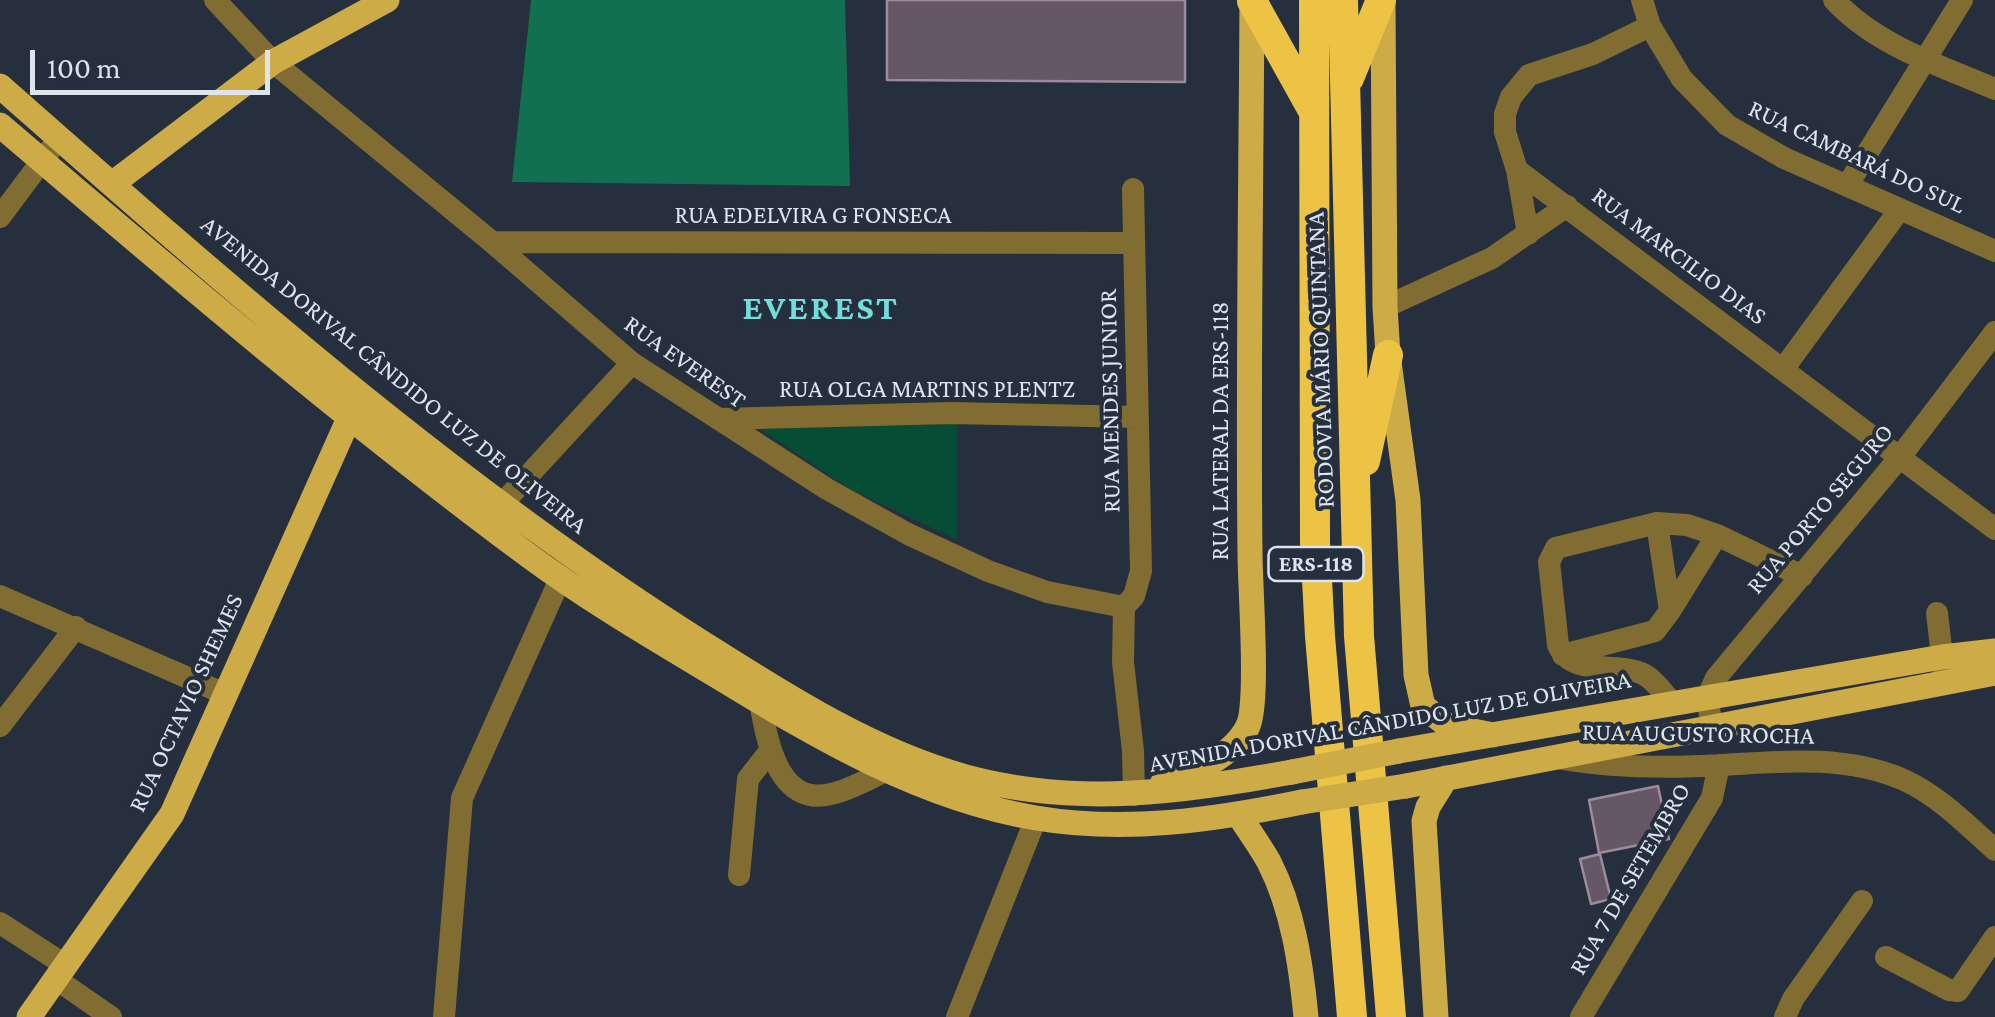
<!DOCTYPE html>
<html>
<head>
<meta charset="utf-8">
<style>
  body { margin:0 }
  #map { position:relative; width:1995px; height:1017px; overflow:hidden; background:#252f3e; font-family:"Crimson Pro",serif }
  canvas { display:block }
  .scale { position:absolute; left:30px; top:50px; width:240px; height:45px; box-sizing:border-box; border:5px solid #dde4ee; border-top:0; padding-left:12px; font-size:30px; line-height:35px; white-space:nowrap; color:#dde4ee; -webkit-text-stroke:8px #252f3e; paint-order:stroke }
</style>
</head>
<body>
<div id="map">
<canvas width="1995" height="1017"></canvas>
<div class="scale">100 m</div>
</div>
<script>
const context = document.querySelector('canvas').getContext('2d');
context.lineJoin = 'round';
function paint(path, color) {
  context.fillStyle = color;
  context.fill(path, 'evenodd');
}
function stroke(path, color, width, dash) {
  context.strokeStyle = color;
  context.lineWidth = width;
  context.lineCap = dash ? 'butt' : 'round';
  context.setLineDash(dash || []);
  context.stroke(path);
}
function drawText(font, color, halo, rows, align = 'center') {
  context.font = font + ' "Crimson Pro",serif';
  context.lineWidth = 8;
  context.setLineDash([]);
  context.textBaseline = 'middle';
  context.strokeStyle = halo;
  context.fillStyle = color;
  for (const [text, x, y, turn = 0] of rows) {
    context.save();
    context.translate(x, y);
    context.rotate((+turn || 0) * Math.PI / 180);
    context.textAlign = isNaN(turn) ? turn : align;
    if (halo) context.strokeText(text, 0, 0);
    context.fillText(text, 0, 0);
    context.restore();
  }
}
paint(new Path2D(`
  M957 424V540L850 489 760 429Z`), '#064d35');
paint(new Path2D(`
  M531 0H845L850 186 512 182Z`), '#10704f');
const building = new Path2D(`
  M887 0H1185V82L887 80Z
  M1658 786 1669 839 1599 853 1589 800Z
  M1600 854 1611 899 1591 904 1580 859Z`);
paint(building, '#665767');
stroke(building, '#9b8b9c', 2.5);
stroke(new Path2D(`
  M215 0 273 62 492 242 632 363 827 489 908 534 988 571 1047 592 1124 607
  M1642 0 1650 26 1682 79 1727 125 1784 158 1995 251
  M1834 0C1877 46 1939 65 1995 89
  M1517 170 1995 529
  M1847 186 1962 0
  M0 217 59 138
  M1528 234 1517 170 1505 132V114L1511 97 1529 75 1593 54 1650 26
  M492 242 1134 243
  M1385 307 1492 258 1567 206
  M1784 368 1900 209
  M718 419 952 413 1137 417
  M503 503 632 363
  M0 596 225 694
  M1124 607 1134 596 1141 571 1133 189
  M1124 607 1123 662 1133 751 1134 795
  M1670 611 1717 535
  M1937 613 1944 674
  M1563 655 1655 631 1670 611 1657 523
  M760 702C767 739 777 807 831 794 850 790 870 778 888 770
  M1673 704C1665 695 1656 681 1645 675 1618 660 1573 679 1558 645L1549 562 1556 548 1657 523 1687 525 1717 535 1802 576
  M0 726 76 627
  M1712 726 1707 698 1716 678 1900 457 1995 332
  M1563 759C1614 768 1671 768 1723 765 1783 761 1847 755 1904 780 1939 796 1967 825 1995 850
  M739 875 748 779 769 752
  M0 923 65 965
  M1886 957 1949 990 1958 991 1995 937
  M56 979 111 1017
  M444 1017 462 798 561 577
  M957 1017 1036 818
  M1581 1017 1712 798 1719 765
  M1785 1017 1793 999 1862 901`), '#816d31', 22);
stroke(new Path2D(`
  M1383 2 1385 307 1388 355 1408 500 1416 675 1423 706 1448 726 1493 735
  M0 86C220 280 452 485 701 642 783 694 871 751 966 777 1078 807 1180 792 1292 772
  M0 125C172 272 347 421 529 556 590 601 657 640 722 679 819 738 922 799 1036 818 1125 833 1214 820 1302 802
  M112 184 273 62 387 0
  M1399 751 1942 657 1995 651
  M1162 784C1192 773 1233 757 1248 726 1259 702 1250 586 1250 553 1248 368 1251 184 1252 0
  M1406 786 1995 673
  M1239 815C1249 831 1260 846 1269 862 1293 909 1301 965 1306 1017
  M29 1017 172 814 350 416 361 404
  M1436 1017 1424 821 1428 807 1446 778`), '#cdab46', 25);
stroke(new Path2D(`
  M1314 0 1315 542 1320 636 1352 1017
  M1343 0 1359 636 1391 1017
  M1252 1 1311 107
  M1349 78 1381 0
  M1365 461 1388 355`), '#ecc344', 30);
stroke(new Path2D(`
  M1292 772 1399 751
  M1302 802 1406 786`), '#cdab46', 25);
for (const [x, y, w] of [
  [1316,564,95]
]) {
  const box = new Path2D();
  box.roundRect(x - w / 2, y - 17, w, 34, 8);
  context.fillStyle = '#252f3e';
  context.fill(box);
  stroke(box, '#dde4ee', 2.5);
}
drawText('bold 22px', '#dde4ee', null, [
  ["ERS-118",1316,564]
]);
drawText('25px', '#dde4ee', '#252f3e', [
  ["RUA CAMBARÁ DO SUL",1857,157,25],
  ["RUA EDELVIRA G FONSECA",813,215],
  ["RUA MARCILIO DIAS",1679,256,37],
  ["RODOVIA MÁRIO QUINTANA",1321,360,-92],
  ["RUA EVEREST",685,362,35],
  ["AVENIDA DORIVAL CÂNDIDO LUZ DE OLIVEIRA",394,375,39],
  ["RUA OLGA MARTINS PLENTZ",927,389],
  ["RUA MENDES JUNIOR",1110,401,-91],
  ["RUA LATERAL DA ERS-118",1220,431,-90],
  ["RUA PORTO SEGURO",1820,509,-50],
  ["RUA OCTAVIO SHEMES",186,703,-65],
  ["AVENIDA DORIVAL CÂNDIDO LUZ DE OLIVEIRA",1390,722,-10],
  ["RUA AUGUSTO ROCHA",1698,734,1],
  ["RUA 7 DE SETEMBRO",1630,879,-60]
]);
context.letterSpacing = '2.5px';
drawText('bold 35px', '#72ddd9', '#252f3e', [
  ["EVEREST",821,308]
]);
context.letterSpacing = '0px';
</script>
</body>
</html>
